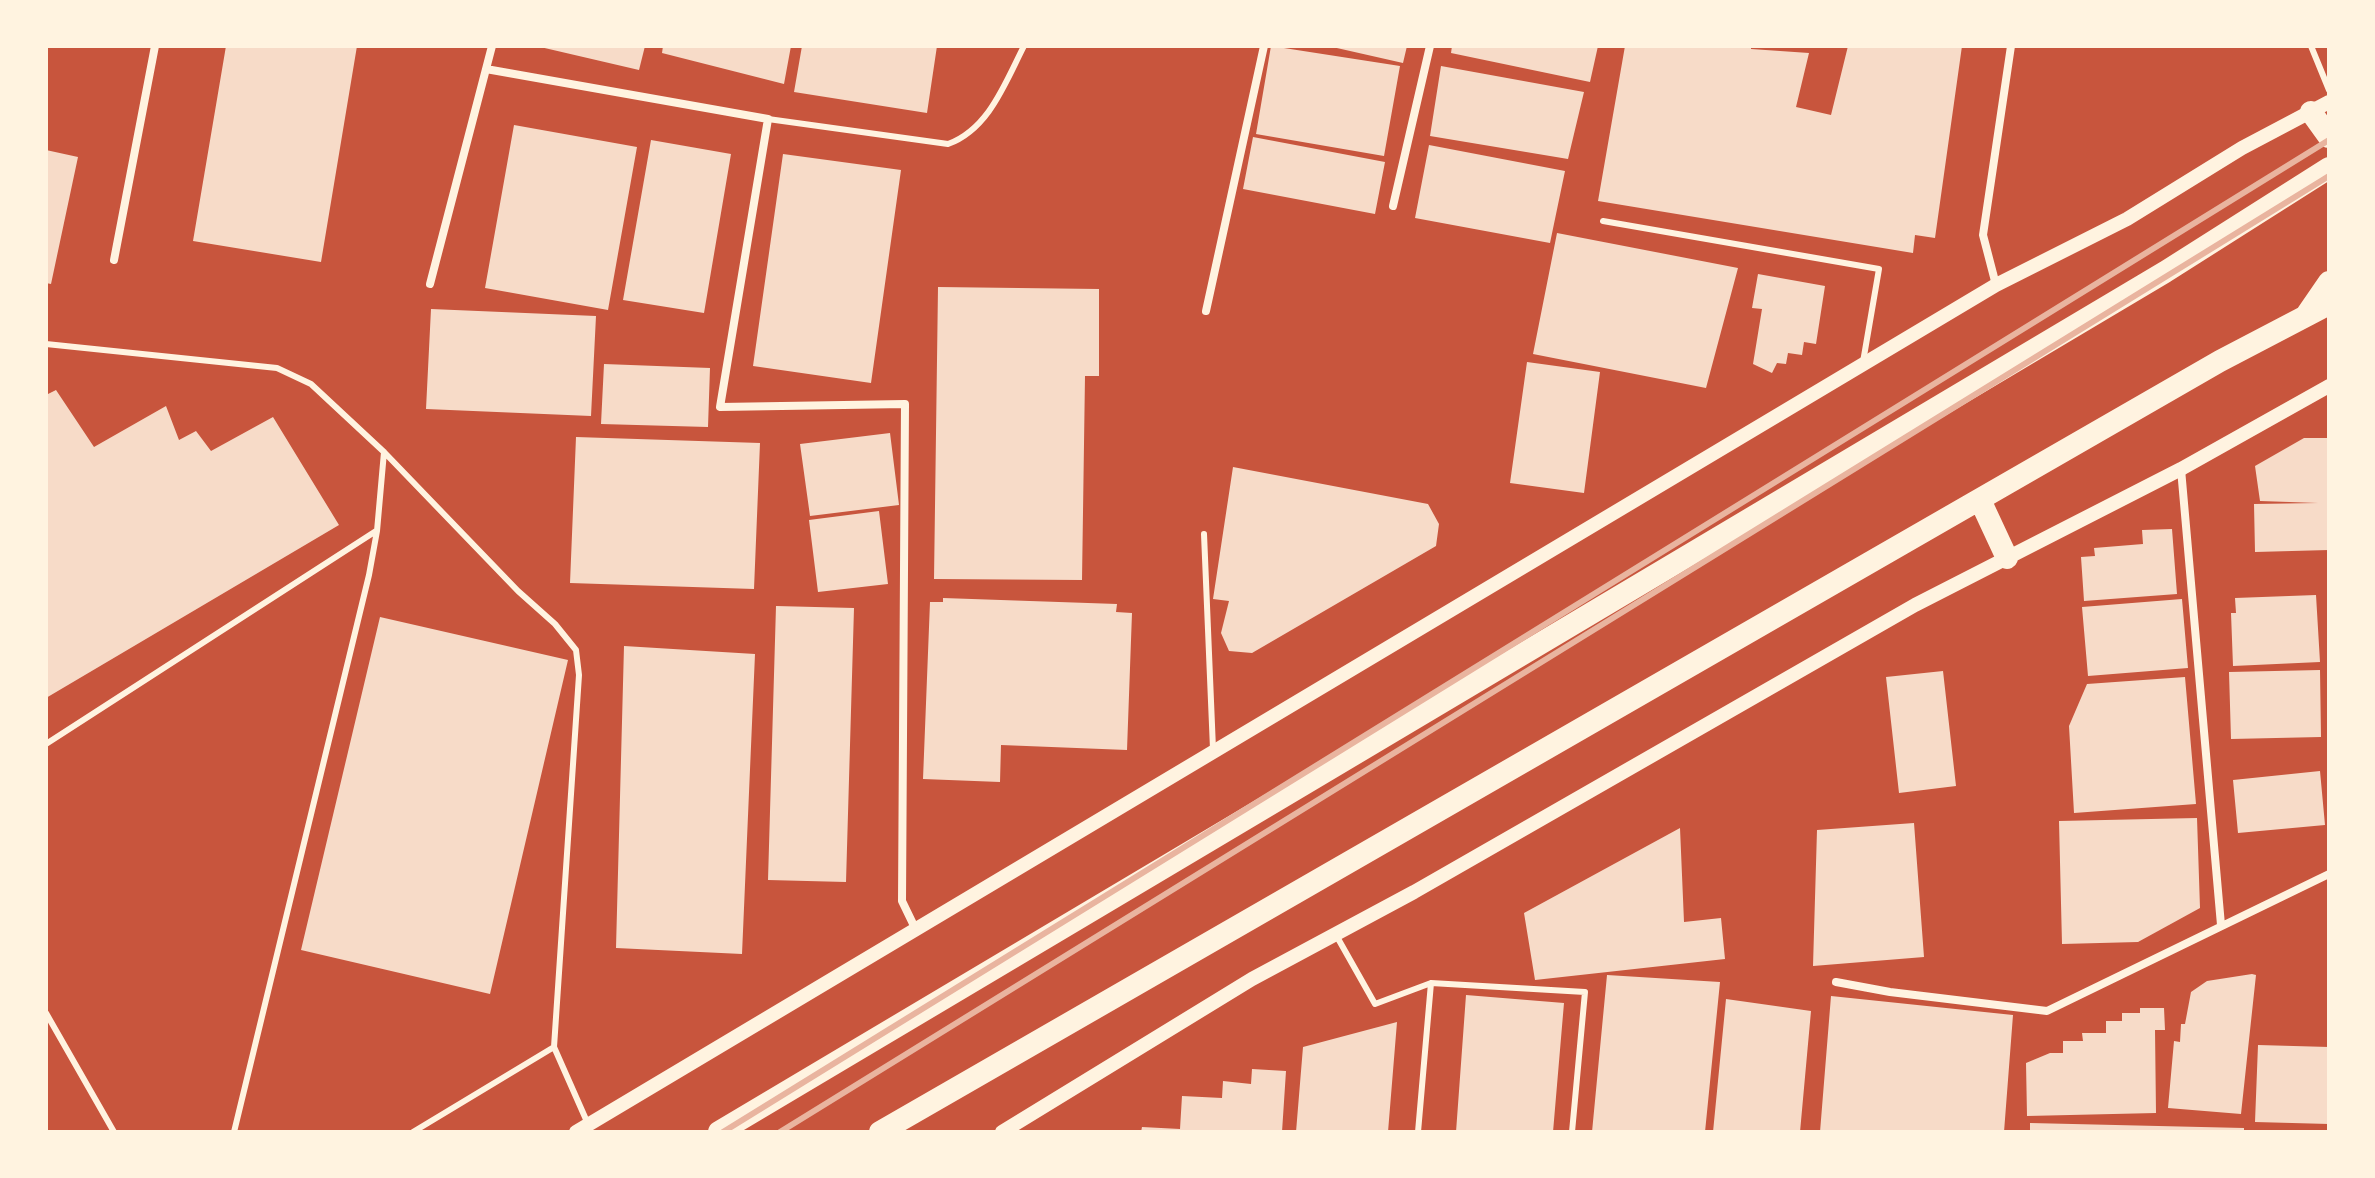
<!DOCTYPE html>
<html>
<head>
<meta charset="utf-8">
<style>
  body { margin:0 }
  #map { position:relative; width:2375px; height:1178px; overflow:hidden; background:#c8553d; font-family:Lora,serif }
  canvas { display:block }
  .frame { position:absolute; inset:0; border:48px solid #fff3e0; pointer-events:none }
</style>
</head>
<body>
<div id="map">
<canvas width="2375" height="1178"></canvas>
<div class="frame"></div>
</div>
<script>
const context = document.querySelector('canvas').getContext('2d');
context.lineJoin = 'round';
function paint(path, color) {
  context.fillStyle = color;
  context.fill(path, 'evenodd');
}
function stroke(path, color, width, dash) {
  context.strokeStyle = color;
  context.lineWidth = width;
  context.lineCap = dash ? 'butt' : 'round';
  context.setLineDash(dash || []);
  context.stroke(path);
}
paint(new Path2D(`
  M226 46H357L321 262 193 241Z
  M536 46H645L639 70Z
  M663 46H791L784 84 662 53Z
  M802 46H937L927 113 794 92Z
  M1271 46 1400 66 1384 156 1256 134Z
  M1328 46H1407L1403 63Z
  M1452 46H1598L1590 82 1451 53Z
  M1625 46H1751V49L1809 53 1796 107 1831 115 1848 46H1962L1935 238 1915 235 1913 253 1598 201Z
  M1441 66 1584 92 1568 159 1430 136Z
  M514 125 637 147 608 310 485 288Z
  M1253 137 1385 162 1375 214 1243 189Z
  M651 140 731 154 704 313 623 300Z
  M1429 145 1565 171 1550 243 1415 218Z
  M46 150 78 157 51 284 46 283Z
  M783 154 901 170 871 383 753 366Z
  M1557 233 1738 268 1706 388 1533 354Z
  M1758 274 1825 286 1816 344 1804 342 1802 355 1788 353 1786 364 1777 363 1772 373 1753 364 1762 309 1752 308Z
  M938 287 1099 289V376H1085L1082 580 934 579Z
  M431 309 596 316 591 416 426 409Z
  M1527 362 1600 372 1584 493 1510 483Z
  M604 364 710 368 708 427 601 424Z
  M56 390 94 447 166 406 179 440 196 431 211 451 273 417 339 525 46 698V395Z
  M890 433 899 505 810 516 800 444Z
  M576 437 760 443 754 589 570 583Z
  M2304 438H2329V550L2255 552 2254 504 2318 503 2260 501 2255 466Z
  M1233 467 1428 504 1439 524 1436 546 1252 653 1229 651 1221 633 1229 601 1213 599Z
  M879 511 888 584 818 592 809 520Z
  M2172 529 2177 594 2084 601 2081 557 2095 556 2094 548 2143 544 2142 530Z
  M2316 595 2320 662 2233 666 2231 613H2236L2235 598Z
  M943 598 1117 604 1116 612 1132 613 1127 750 1001 745 1000 782 923 779 930 602H943Z
  M2182 599 2188 668 2088 676 2082 607Z
  M776 606 854 608 846 882 768 880Z
  M380 617 568 660 490 994 301 950Z
  M624 646 755 654 742 954 616 948Z
  M2320 670 2321 737 2231 739 2229 672Z
  M1943 671 1956 786 1899 793 1886 677Z
  M2185 677 2196 804 2074 813 2069 726 2087 684Z
  M2320 771 2325 825 2238 833 2233 780Z
  M2197 818 2200 908 2138 942 2062 944 2059 821Z
  M1914 823 1924 957 1813 966 1817 830Z
  M1680 828 1684 922 1721 918 1725 959 1535 980 1524 913Z
  M2252 974 2256 975 2241 1114 2168 1108 2174 1041 2180 1042 2181 1024H2185L2191 992 2207 981Z
  M1607 975 1720 982 1705 1132H1592Z
  M1466 995 1564 1003 1553 1132H1456Z
  M1831 996 2013 1015 2004 1132H1820Z
  M1726 999 1811 1011 1800 1132H1713Z
  M2140 1008H2164L2165 1030H2155L2156 1113 2027 1116 2026 1063 2050 1053H2063V1041H2083L2082 1033H2106V1021H2122V1013H2140Z
  M1397 1022 1388 1132H1296L1303 1047Z
  M2258 1045 2329 1047V1124L2255 1122Z
  M1252 1069 1286 1071 1282 1132H1141L1142 1127 1180 1129 1182 1096 1222 1098 1223 1081 1251 1084Z
  M2030 1123 2244 1128V1132H2030Z`), '#f7dbc8');
stroke(new Path2D(`
  M2311 46 2329 90
  M768 119 948 144C989 129 1005 83 1024 46
  M1603 221 1879 269 1863 362
  M46 344 277 368 311 384 384 452 518 591 555 624 576 650 579 675 554 1047 588 1124
  M1204 534 1213 749
  M46 744 376 531
  M1336 935 1375 1004 1431 983
  M46 1013 114 1132
  M234 1132 369 575 377 531 384 452
  M413 1132 554 1047
  M1418 1132 1431 983 1585 992 1572 1132`), '#fff3e0', 6);
stroke(new Path2D(`
  M492 46 486 69 768 119 720 407 905 404 902 901 916 930
  M1393 206 1430 46
  M114 260 155 46
  M430 284 486 69
  M1996 285 1983 235 2011 46
  M1206 311 1264 46
  M2181 469 2221 925
  M1836 982 1890 992 2047 1011 2329 874`), '#fff3e0', 8);
stroke(new Path2D(`
  M576 1132 1996 285 2127 219 2242 148 2329 102
  M1002 1132 1252 979 1414 892 1915 605 2181 469 2329 386`), '#fff3e0', 14);
stroke(new Path2D(`
  M2311 112 2329 137
  M2307 314 2329 282
  M1980 500 2007 558
  M719 1132 2165 272 2329 168
  M880 1132 2220 361 2329 304`), '#fff3e0', 22);
stroke(new Path2D(`
  M723 1132 2329 140
  M780 1132 2329 176`), '#e9b49f', 6);
</script>
</body>
</html>
